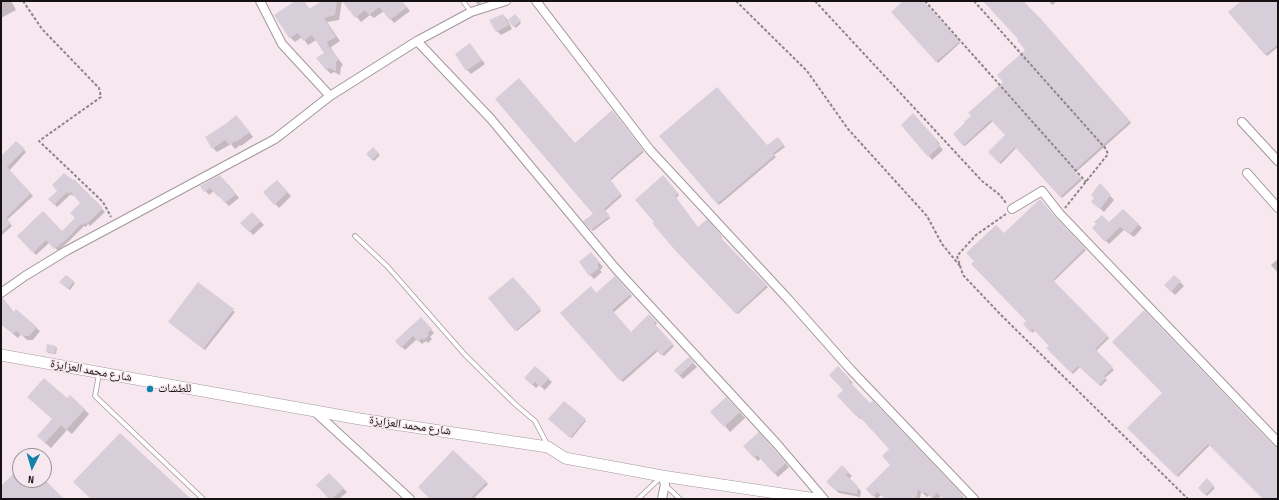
<!DOCTYPE html>
<html>
<head>
<meta charset="utf-8">
<style>
  body { margin:0 }
  #map { position:relative; width:1279px; height:500px; overflow:hidden; background:#f6e8ee; font-family:"Sofia Sans Condensed",sans-serif }
  canvas { display:block }
  .frame { position:absolute; inset:0; border:2px solid #161214; pointer-events:none }
  .north { position:absolute; left:12px; top:448px; width:40px; height:40px; box-sizing:border-box; background:#f6e8ee; border:1px solid #9c9297; border-radius:50%; rotate:185deg; font-size:11px; font-weight:700; line-height:16px; text-align:center; color:#161214 }
  .north::after { content:''; display:block; margin:auto; width:14px; height:18px; background:#1482aa; clip-path:polygon(50% 0,100% 100%,50% 72%,0 100%) }
</style>
</head>
<body>
<div id="map">
<canvas width="1279" height="500"></canvas>
<div class="frame"></div>
<div class="north">N</div>
</div>
<script>
const context = document.querySelector('canvas').getContext('2d');
context.lineJoin = 'round';
function paint(path, color) {
  context.fillStyle = color;
  context.fill(path, 'evenodd');
}
function stroke(path, color, width, dash) {
  context.strokeStyle = color;
  context.lineWidth = width;
  context.lineCap = dash ? 'butt' : 'round';
  context.setLineDash(dash || []);
  context.stroke(path);
}
function drawText(font, color, halo, rows, align = 'center') {
  context.font = font + ' "Sofia Sans Condensed","Noto Naskh Arabic",sans-serif';
  context.lineWidth = 3;
  context.setLineDash([]);
  context.textBaseline = 'middle';
  context.strokeStyle = halo;
  context.fillStyle = color;
  for (const [text, x, y, turn = 0] of rows) {
    context.save();
    context.translate(x, y);
    context.rotate((+turn || 0) * Math.PI / 180);
    context.textAlign = isNaN(turn) ? turn : align;
    if (halo) context.strokeText(text, 0, 0);
    context.fillText(text, 0, 0);
    context.restore();
  }
}
paint(new Path2D(`
  M1 1H11L16 10 1 18Z
  M297 1H304L310 10 324 1H342L339 20 327 22 340 41 331 47 332 50 343 65 341 67 340 75 334 72 331 74 326 69 325 53 316 40 308 45 302 37 295 42 290 37Z
  M343 1H402L410 11 394 23 384 11 374 18 370 15 361 22Z
  M475 1H483L478 5Z
  M904 1H922L960 43 938 63 892 12Z
  M985 1H1023L1131 123 1075 173 1082 180 1062 198 1017 147 1001 164 989 152 1006 135 993 121 965 146 954 134 1005 83 1027 50 1019 39Z
  M1049 1H1057L1052 5Z
  M1243 1H1278V47L1267 56 1230 12Z
  M503 15 507 19 512 29 501 35 497 31Z
  M516 17 521 23 516 28 514 26Z
  M470 44 485 64 471 74 467 70Z
  M614 113 644 152 610 181 622 196 605 211 610 218 593 231 585 221 594 214 575 144Z
  M917 118 940 144 939 145 943 150 932 160 929 156Z
  M240 120 253 137 241 146 240 145 235 149 231 144 217 152 213 148Z
  M660 136 767 147 779 139 785 147 774 155 776 157 719 205Z
  M16 142 26 152 9 171 33 196 7 220 12 226 1 236V157Z
  M373 149 380 155 374 161 367 154Z
  M663 177 679 195 676 198 698 228 707 221 722 237 721 239 768 287 738 314 675 248 655 222Z
  M74 180 105 212 90 226 88 224 86 227 84 226 69 241 58 251 50 242 36 255 18 236 62 232 76 218 81 203 74 194 72 196 71 194 57 207 50 199Z
  M277 181 291 196 279 208 264 192Z
  M228 184 239 198 229 206 214 191 209 195 201 186Z
  M1100 185 1114 200 1104 212 1096 205Z
  M1123 210 1142 228 1134 237 1124 230 1109 244 1093 228 1097 224H1109Z
  M252 213 264 225 253 235 242 223Z
  M1057 221 1086 250 1053 282 1109 338 1096 351 1114 370 1105 378 1107 380 1101 386 1080 367 1073 374 1048 348 1050 346 1035 330 1033 333 1024 324 1028 321 1004 234Z
  M595 257 603 267 600 270 602 272 594 279 590 275Z
  M1278 259V273L1271 265Z
  M1174 276 1184 286 1175 295 1165 285Z
  M513 278 541 311 517 331 489 298Z
  M615 278 632 296 613 313 631 333 649 316 657 323 655 326 674 346 664 356 658 351 623 382 562 313 596 294Z
  M73 282 75 283 70 290 62 284Z
  M198 284 235 312 205 350 170 323Z
  M1 303 14 313 16 310 40 331 33 340H27L21 334 18 338 1 324Z
  M421 318 434 333 430 337 432 339 428 343 426 341 422 344 417 339 405 350 396 341Z
  M56 347 57 348 56 354 48 353 47 351Z
  M689 358 697 367 683 379 675 371Z
  M535 367 552 382 545 390 539 385 536 388 525 378Z
  M838 368 853 383 851 384 871 405 873 403 965 499H945L941 496 938 499H934L929 495 927 497 921 492 920 499H887L881 495 877 499 867 489 892 465 890 449 862 418 860 419 839 396 845 391Z
  M67 400 84 409 89 414 72 434 67 430 51 448 43 441 53 419Z
  M564 402 586 421 572 438 549 419Z
  M732 404 745 418 730 432 725 426Z
  M1129 428 1278 448V499H1264L1210 445 1178 477Z
  M762 437 789 467 778 477 761 458 758 461 744 446Z
  M453 452 488 484 473 499H432Z
  M842 467 852 476 849 479 861 491 860 497 839 493 827 482Z
  M329 474 347 492 339 499H330Z
  M1207 480 1215 488 1207 496 1199 488Z`), '#0003');
paint(new Path2D(`
  M295 1H304L309 9 322 1H337L335 15 324 18 336 37 327 42 328 45 339 60 336 62V71L329 68 326 70 316 58 324 53 312 35 303 41 298 33 289 38 274 15Z
  M342 1H402L407 7 390 20 379 7 369 15 365 10 355 18Z
  M903 1H923L960 41 936 62 891 12Z
  M983 1H1023L1041 19 1130 121 1074 171 1081 178 1060 197 1015 147 999 163 988 152 1005 135 991 120 963 146 953 134 965 123 964 122 971 116 968 113 1003 82 997 75 1025 50 1017 40 1018 39Z
  M1241 1H1278V44L1265 55 1228 12Z
  M503 14 509 25 496 32 489 20Z
  M515 14 521 21 513 27 508 20Z
  M470 43 482 60 466 71 455 54Z
  M519 78 575 143 612 110 643 150 610 179 621 194 604 209 610 216 591 230 583 221 593 214 495 99Z
  M717 87 767 145 778 137 784 145 773 153 775 155 717 204 659 136Z
  M913 113 937 140 936 141 940 146 928 157 901 125Z
  M236 115 250 132 236 142 235 141 230 145 225 140 212 149 205 137 227 123Z
  M16 141 25 149 7 167 31 193 6 218 11 223 1 232V156Z
  M373 147 379 153 372 160 366 154Z
  M64 173 73 180 74 179 103 208 87 224 85 223 82 225 81 224 67 239 54 249 46 240 33 253 17 236 43 211 62 231 75 218 70 213 80 203 71 192 68 194 67 192 54 205 48 199 57 191 52 185Z
  M220 175 236 194 225 203 219 196 218 197 210 188 204 192 200 186Z
  M663 175 678 193 675 196 698 227 707 219 721 235 720 237 767 285 736 314 674 249 652 223 654 222 635 200Z
  M277 180 288 192 274 205 263 192Z
  M1100 183 1111 195 1100 209 1091 202 1094 198 1091 195Z
  M1040 199 1056 218 1085 248 1053 280 1108 336 1095 349 1113 367 1104 376 1106 378 1099 385 1078 366 1071 373 1046 348 1049 346 1033 329 1030 332 1023 324 1026 321 971 264 974 261 966 253 996 225 1004 233Z
  M1123 209 1139 224 1130 234 1120 227 1105 242 1092 228 1096 224 1094 222 1102 215 1109 222Z
  M252 212 261 221 249 232 240 223Z
  M591 252 600 263 597 265 599 268 589 276 579 262Z
  M66 275 74 281 68 289 59 282Z
  M1174 275 1181 281 1171 292 1164 285Z
  M615 276 631 294 612 310 631 332 649 314 656 321 654 323 673 344 661 355 656 350 620 381 560 313 591 286 596 293Z
  M513 277 541 309 515 331 488 298Z
  M198 282 234 309 203 349 168 322Z
  M1 298H3L14 312 16 309 37 327 29 336H22L16 331 13 334 1 324Z
  M1144 310 1274 446 1278 447V499H1263L1208 444 1176 476 1127 428 1162 393 1112 342Z
  M421 317 432 329 427 333 429 335 424 340 422 338 418 342 413 336 401 348 395 341Z
  M47 344 56 346 55 353 46 352Z
  M689 357 694 362 679 376 674 370Z
  M535 366 549 378 541 387 535 382 532 385 524 378Z
  M838 366 850 379 848 380 870 403 873 401 963 495 959 499H944L937 493 932 498 925 492 923 494 918 489 916 499H886L877 492 873 497 866 489 890 465 882 456 889 449 858 415 856 416 837 396 843 390 829 375Z
  M44 378 67 398 70 395 85 409 66 430 61 425 45 443 37 436 52 419 27 397Z
  M726 397 740 412 724 427 710 412Z
  M564 401 586 419 570 438 548 419Z
  M759 432 786 463 774 474 757 455 754 458 743 446Z
  M120 433 191 499H91L73 482Z
  M453 450 487 482 470 499H430L418 487Z
  M842 465 849 472 846 475 858 486 857 494 835 490 826 482Z
  M20 467V480H45L64 499H1V486Z
  M329 473 344 488 332 499H329L316 485Z
  M1207 478 1214 486 1205 495 1198 488Z`), '#d8ced9');
const service = new Path2D(`
  M463 1 471 12
  M355 236 387 266 466 356 516 405 535 421 547 444
  M99 374 95 396 203 499
  M665 485 680 499
  M638 499 660 478`);
const minor = new Path2D(`
  M260 1 282 44 330 96
  M536 1 650 150 789 300 851 370 974 499
  M417 41 491 119 616 269 777 444 824 499
  M1242 122 1278 161
  M1247 173 1278 208
  M1012 209 1042 191 1060 214 1278 442
  M1 293 25 276 66 251 275 139 330 96 417 41 471 12 506 1
  M313 410 410 499
  M662 476 665 484 662 499`);
const secondary = new Path2D(`
  M1 355 360 419 548 447 565 458 662 476 816 499`);
stroke(service, '#a3979d', 5.5);
stroke(minor, '#a3979d', 10);
stroke(secondary, '#a3979d', 12);
stroke(new Path2D(`
  M23 1 42 29 99 88 101 97 39 141 103 202 111 217
  M736 1 807 71 848 129 927 216 942 244 960 266
  M815 1 982 181 1000 195 1006 203
  M925 1 1086 182
  M974 1 1106 149 1108 154 1065 208
  M1006 214 976 235 957 256 963 275 1001 315 1188 499`), '#8d8488', 2, [3, 2]);
stroke(service, '#fff', 4);
stroke(minor, '#fff', 8);
stroke(secondary, '#fff', 11);
for (const [x, y, r, color] of [
  [150,389,4,"#1482aa"]
]) {
  const dot = new Path2D();
  dot.arc(x, y, r, 0, 2 * Math.PI);
  context.fillStyle = color;
  context.fill(dot);
  stroke(dot, '#f6e8ee', 1.5);
}
drawText('12px', '#161214', '#f6e8ee', [
  ["شارع محمد العزايزة",91,371,10],
  ["شارع محمد العزايزة",410,426,8]
]);
drawText('12px', '#161214', '#f6e8ee', [
  ["للطشات",158,389]
], 'left');
</script>
</body>
</html>
